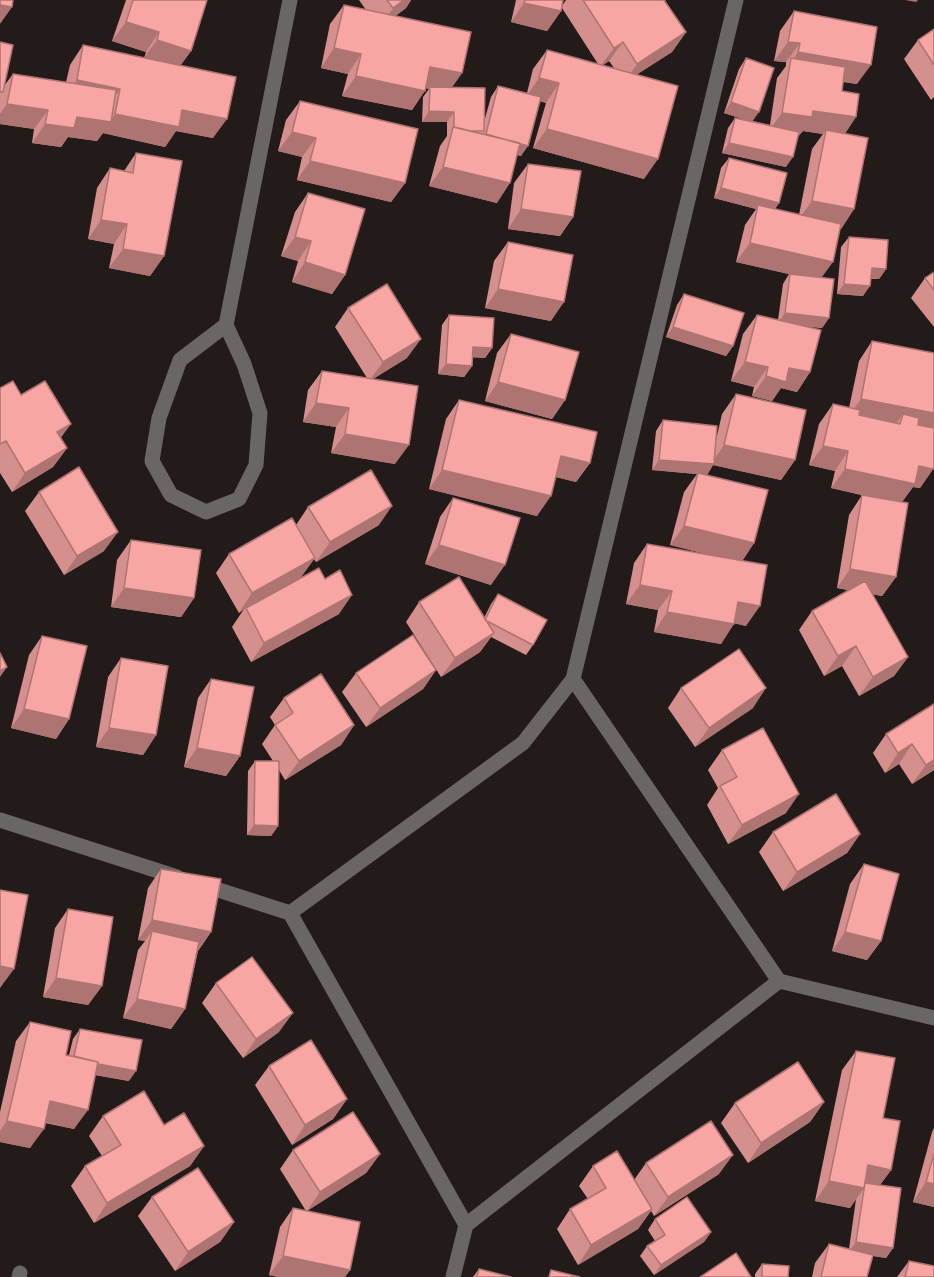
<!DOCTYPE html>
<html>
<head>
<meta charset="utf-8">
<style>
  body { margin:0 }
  canvas { display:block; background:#231b1a }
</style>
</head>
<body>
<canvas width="934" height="1277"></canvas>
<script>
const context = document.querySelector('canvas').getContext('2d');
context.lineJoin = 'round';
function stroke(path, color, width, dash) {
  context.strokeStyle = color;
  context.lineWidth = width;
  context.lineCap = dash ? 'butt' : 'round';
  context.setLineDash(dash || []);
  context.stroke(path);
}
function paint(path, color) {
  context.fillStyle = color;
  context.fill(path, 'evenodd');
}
stroke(new Path2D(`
  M226 325 180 360 159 418 152 461 171 495 206 512 239 499 256 465 260 413 244 364 226 325 290 0
  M573 679 779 981 934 1018
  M0 820 177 877
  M200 884 290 913 466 1225
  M290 913 523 743 573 679 736 0
  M19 1277 20 1273
  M453 1277 466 1225 779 981`), '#6b6666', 15);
paint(new Path2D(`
  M126 0H207L191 51 180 66 213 138 176 131 165 147 103 133 97 141 68 137 61 147 32 143 34 129 0 124V42L4 86 13 74 66 82 70 65 83 45 144 58 146 52 112 41Z
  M359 0H411L406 8 395 16 462 73 452 87 484 122 491 97 498 86 527 93 533 69 547 50 598 64 562 8 561 11 547 31 511 22 516 0H563L562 6 566 0H666L665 1 686 32 672 52 637 74 644 179 533 148 546 103 540 101 521 156 517 155 497 203 429 186 440 146 447 136V122H422L423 97 429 89 426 88 412 110 342 96 348 74 321 68 330 24 344 5 366 10ZM609 61 614 68 603 65Z
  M794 11 857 84 843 82 842 91 845 133 854 209 841 229 840 228 821 278 829 318 822 328 803 326 810 372 797 392 781 388 772 401 752 396 754 387 731 381 743 334 757 315 778 320 783 284 789 274 736 262 745 225 756 209 714 198 721 168 729 158 779 203 775 209 799 215 812 149 823 134 803 131 797 137 786 167 722 153 728 128 735 118 743 119 724 113 739 69 746 58 753 121 770 125 777 78 786 66V62L774 61 780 31Z
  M934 29V97L931 100 904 59 918 40Z
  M300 101 405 183 391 202 297 180 302 157 278 151 286 120Z
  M136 153 164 256 150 276 109 268 114 244 88 239 97 188 110 168 124 171Z
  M528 164 573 217 560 236 508 229 514 183Z
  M308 193 345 275 332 294 292 282 298 261 281 256 295 212Z
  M849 237 886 269 879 279H871L863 296 837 294 841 247Z
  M508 242 551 321 485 308 494 261Z
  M934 272V327L911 298 925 278Z
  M684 294 733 346 726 356 666 337 677 305Z
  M348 308 407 358 373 379 395 464 331 453 336 427 303 422 308 390 322 371 367 378 335 327Z
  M449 315 492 348 485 358 472 357V366L464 377 438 374 442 325Z
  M511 334 565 400 552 419 485 401 497 353Z
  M872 341 933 469 920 488 913 487 902 502 896 577 882 596 872 594 908 657 894 676 859 696 842 666 824 676 799 630 812 611 848 590 837 588 849 515 862 495 870 497 831 488 835 471 809 465 819 424 833 404 849 408 859 361Z
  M0 388 21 395 61 438 67 448 53 467 12 492 0 473Z
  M736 394 795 460 781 480 713 465 707 475 754 543 742 561 746 626 734 623 721 644 654 632 658 610 626 604 634 563 647 544 711 555 670 545 684 492 697 474 652 470 656 431 663 420 716 440 722 414Z
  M459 400 590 463 576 482 556 477 537 516 429 489 446 419Z
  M39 492 104 551 64 575 25 511Z
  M453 498 491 585 425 564 440 517Z
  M308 507 379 525 316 562 314 559 301 577 281 588 339 614 251 662 232 627 244 609 239 613 216 573 229 554 296 525Z
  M131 540 194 598 181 617 111 607 117 560Z
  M498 594 533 645 526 655 491 637 480 652 441 677 406 622 419 602 484 618 491 604Z
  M42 636 69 719 56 739 11 728 29 655Z
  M121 658 156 735 143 755 96 747 108 677Z
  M436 670 423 689 366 727 342 692 356 673Z
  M211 679 240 756 226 776 184 767 198 698Z
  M681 688 753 708 695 747 668 708Z
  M284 698 354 725 341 745 285 780 279 770 278 826 271 836 247 835 248 771 255 761H273L262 744 275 725 270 717Z
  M934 704V770L912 784 899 764 885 773 873 753 886 734Z
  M722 750 786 813 728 844 707 805 718 788 708 770Z
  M773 832 860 834 847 853 783 891 759 852Z
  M864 864 881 941 867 960 832 951 850 884Z
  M161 869 211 932 198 951 185 1009 171 1029 123 1018 138 950 145 941 138 940 148 888Z
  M68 909 102 986 88 1005 43 997 55 928Z
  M216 983 279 1032 243 1058 202 1003Z
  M30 1022 66 1055H69L73 1039 80 1029 129 1081 95 1075 74 1129 45 1123 30 1148 0 1142V1112L16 1041Z
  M856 1051 883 1118 891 1170 880 1185 893 1248 886 1258 873 1256 867 1277H812L815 1263 829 1244 849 1249 856 1199 850 1208 815 1201 842 1070Z
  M269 1066 347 1099 333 1119 292 1145 255 1085Z
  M824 1102 810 1122 748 1163 721 1123 735 1103Z
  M103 1116 164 1125 204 1146 190 1166 94 1223 71 1186 85 1166 102 1156 89 1136Z
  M934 1128V1207L913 1202 932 1132Z
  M293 1150 380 1154 366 1173 307 1211 350 1270 345 1277H278L269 1275 280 1227 293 1208 306 1211 280 1169Z
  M646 1163 719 1174 654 1216 651 1211 638 1229 578 1265 557 1229 570 1209 588 1199 579 1186 593 1166 634 1180Z
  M152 1197 234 1222 220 1242 175 1271 138 1216Z
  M655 1219 711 1232 704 1242 654 1275 640 1256 647 1246 655 1241 648 1230Z
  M909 1261 934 1277H897Z
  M762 1264 788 1277H755V1274Z
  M479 1269 511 1277H473Z`), '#d58f8c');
paint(new Path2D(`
  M404 0H411L406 8 380 28 393 8Z
  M905 0H918L916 2Z
  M524 3 561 11 547 31 511 22Z
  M0 5 12 7 0 24Z
  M126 22 159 32 146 52 112 41Z
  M686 32 672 52 624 83 637 64Z
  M157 40 191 51 177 70 143 59Z
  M623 42 609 61 600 67 614 48Z
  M788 42 800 43 786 62 774 61Z
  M334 48 361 54 348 74 321 68Z
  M798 52 871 65 857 84 789 72 790 64Z
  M430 67 462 73 448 93 430 87 429 89 417 86Z
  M356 76 425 91 412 110 342 96Z
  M539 78 559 83 546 103 526 97Z
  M77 80 120 89 106 109 63 100Z
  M731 102 759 112 752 122 724 113Z
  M7 104 48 110 34 129 0 124V114Z
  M182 110 227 119 213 138 176 131 165 147 103 133 97 141 68 137 61 147 32 143 45 124 77 117 109 122 115 114Z
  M429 111 454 112 447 122H422Z
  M813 111 856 117 843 137 826 130 823 134 803 131 798 137 768 132 782 113Z
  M547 129 658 159 644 179 533 148Z
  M292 132 316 138 302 157 278 151Z
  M486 134 528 146 521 156 479 144Z
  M729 143 793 157 786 167 722 153Z
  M310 161 405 183 391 202 297 180Z
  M443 167 510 183 497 203 429 186Z
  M721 188 779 203 772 213 758 205 756 209 714 198Z
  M812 201 854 209 841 229 798 220Z
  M521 209 573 217 560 236 508 229Z
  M101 220 127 224 114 244 88 239Z
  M295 237 311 241 298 261 281 256Z
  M750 243 833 262 819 281 736 262Z
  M123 249 164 256 150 276 109 268Z
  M305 262 345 275 332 294 292 282Z
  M872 268 886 269 879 279 864 278Z
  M844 284 870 286 863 296 837 294Z
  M498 289 564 302 551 321 485 308Z
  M785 313 829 318 822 328 778 323Z
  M673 327 733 346 726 356 666 337Z
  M421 339 407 358 369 381 383 362Z
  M473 347 492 348 485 358 466 357Z
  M745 362 768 367 754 387 731 381Z
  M446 364 472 366 464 377 438 374Z
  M789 368 810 372 797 392 781 388 772 401 752 396 766 376Z
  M498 382 565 400 552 419 485 401Z
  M861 399 934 413V435L900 424 903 414 894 427 847 418Z
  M316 403 349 408 336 427 303 422Z
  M71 424 57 443V432Z
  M345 434 409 445 395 464 331 453Z
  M724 445 795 460 781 480 713 465 707 475 652 470 659 460 711 464Z
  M823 446 848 451 835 471 809 465Z
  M67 448 53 467 12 492 25 473Z
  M561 456 590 463 576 482 548 475Z
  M919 466 933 469 920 488 913 487 901 503 831 488 845 469Z
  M442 470 551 496 537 516 429 489Z
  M392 506 379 525 316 562 330 542Z
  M684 526 754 543 741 563 670 545Z
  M118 532 104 551 64 575 77 556Z
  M439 545 505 565 491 585 425 564Z
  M315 558 301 577 246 608 239 613 252 593Z
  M850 569 896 577 882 596 837 588Z
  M640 585 672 591 658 610 626 604Z
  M124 588 194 598 181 617 111 607Z
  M352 595 339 614 251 662 264 643Z
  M738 602 760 606 746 626 724 621Z
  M667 612 734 624 721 644 654 632Z
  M494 633 480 652 441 677 455 658Z
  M856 646 842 666 824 676 838 656Z
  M908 657 894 676 859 696 873 677Z
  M7 667 0 677V671Z
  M436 670 423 689 366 727 380 708Z
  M766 688 753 708 695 747 709 728Z
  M24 709 69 719 56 739 11 728Z
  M354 725 341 745 285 780 299 761Z
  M109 728 156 735 143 755 96 747Z
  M912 744 899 764 885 773 898 753Z
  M197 748 240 756 226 776 184 767Z
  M934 760V770L912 784 926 765Z
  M799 794 786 813 728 844 742 825Z
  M254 825 278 826 271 836 247 835Z
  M860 834 847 853 783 891 797 872Z
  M152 920 211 932 198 951 152 931 145 941 138 940Z
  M845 932 881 941 867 960 832 951Z
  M0 966 14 969 0 988Z
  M56 978 102 986 88 1005 43 997Z
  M137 999 185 1009 171 1029 123 1018Z
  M293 1013 279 1032 243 1058 256 1039Z
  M74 1059 136 1071 129 1081 67 1070Z
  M347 1099 333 1119 292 1145 305 1125Z
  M50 1101 88 1110 74 1129 36 1120Z
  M824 1102 810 1122 748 1163 761 1143Z
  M7 1121 44 1129 30 1148 0 1142V1131Z
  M204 1146 190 1166 94 1223 107 1203Z
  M380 1154 366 1173 307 1211 320 1192Z
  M733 1155 719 1174 654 1216 668 1197Z
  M868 1165 891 1170 877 1189 864 1187Z
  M829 1181 864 1188 850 1208 815 1201Z
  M926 1182 934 1184V1207L913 1202Z
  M652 1209 638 1229 578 1265 591 1245Z
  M234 1222 220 1242 175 1271 188 1252Z
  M711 1232 704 1242 654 1275 661 1265Z
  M856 1242 893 1248 886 1258 849 1252Z
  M283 1256 350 1270 345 1277H278L269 1275Z`), '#ae7472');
const building = new Path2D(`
  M0 0H13L12 7 0 5Z
  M133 0H207L191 51 157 40 159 32 126 22Z
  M387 0H404L393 8Z
  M525 0H563L561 11 524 3Z
  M583 0H664L686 32 637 64 623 42 614 48Z
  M344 5 471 32 462 73 430 67 425 91 356 76 361 54 334 48Z
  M794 11 877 27 871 65 798 52 800 43 788 42Z
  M934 29V65L918 40Z
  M0 42 13 45 3 92H0Z
  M83 45 236 77 227 119 182 110 179 127 115 114 120 89 77 80Z
  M547 50 678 86 658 159 547 129 559 83 539 78Z
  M746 58 774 68 759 112 731 102Z
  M791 58 845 67 842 91 859 94 856 117 813 111 812 117 782 113Z
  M13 74 116 90 111 122 77 117 74 128 45 124 48 110 7 104Z
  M498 86 541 97 528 146 486 134Z
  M430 87 485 88 484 131H471L454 127V112L429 111Z
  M300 101 418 129 405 183 310 161 316 138 292 132Z
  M735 118 799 132 793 157 729 143Z
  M453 127 520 143 510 183 443 167Z
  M826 130 868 138 854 209 812 201Z
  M136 153 182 161 164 256 123 249 127 224 101 220 110 168 133 173Z
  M729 158 787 173 779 203 721 188Z
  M528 164 581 171 573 217 521 209Z
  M308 193 365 209 345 275 305 262 311 241 295 237Z
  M758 205 841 224 833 262 750 243Z
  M849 237 888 240 886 269 872 268 870 286 844 284Z
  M508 242 573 255 564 302 498 289Z
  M934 272V290L925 278Z
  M790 274 834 279 829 318 785 313Z
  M387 284 421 339 383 362 348 308Z
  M684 294 744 313 733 346 673 327Z
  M449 315 494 318 492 348 473 347 472 366 446 364Z
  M757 315 821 330 810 372 789 368 786 382 766 376 768 367 745 362Z
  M511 334 579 352 565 400 498 382Z
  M872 341 934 353V413L861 399Z
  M322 371 418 386 409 445 345 434 349 408 316 403Z
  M13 381 21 395 45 381 71 424 57 432 67 448 25 473 6 441 0 444V388Z
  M736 394 806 410 795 460 724 445Z
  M459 400 597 432 590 463 561 456 551 496 442 470Z
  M833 404 860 410 859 415 900 424 903 414 919 418 918 425 934 428V465L933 469 919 466 915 484 845 469 848 451 823 446Z
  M663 420 717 426 714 464 659 460Z
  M79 467 118 532 77 556 39 492Z
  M371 470 392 506 330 542 308 507Z
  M698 473 768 490 754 543 684 526Z
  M862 495 908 503 896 577 850 569Z
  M453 498 520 518 505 565 439 545Z
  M292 518 315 558 252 593 229 554Z
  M131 540 201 550 194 598 124 588Z
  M647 544 767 565 760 606 738 602 734 624 667 612 672 591 640 585Z
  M319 568 325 579 340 570 352 595 264 643 246 608Z
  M459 577 494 633 455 658 419 602Z
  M865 581 908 657 873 677 856 646 838 656 812 611Z
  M498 594 547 620 533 645 485 620Z
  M413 635 436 670 380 708 356 673Z
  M42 636 87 646 69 719 24 709Z
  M739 649 766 688 709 728 681 688Z
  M0 653 7 667 0 671Z
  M121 658 168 666 156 735 109 728Z
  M321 674 354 725 299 761 275 725 293 713 284 698Z
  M211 679 254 687 240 756 197 748Z
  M934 704V760L926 765 912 744 898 753 886 734Z
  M763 728 799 794 742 825 720 786 737 777 722 750Z
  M255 761H279L278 826 254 825Z
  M836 794 860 834 797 872 773 832Z
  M864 864 899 874 881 941 845 932Z
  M161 869 221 879 211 932 152 920Z
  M0 890 28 895 14 969 0 966Z
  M68 909 113 917 102 986 56 978Z
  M152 931 199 942 185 1009 137 999Z
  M252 957 293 1013 256 1039 216 983Z
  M30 1022 71 1031 66 1055 98 1062 88 1110 50 1101 44 1129 7 1121Z
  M80 1029 142 1040 136 1071 98 1064V1062L74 1056Z
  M311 1040 347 1099 305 1125 269 1066Z
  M856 1051 895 1058 883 1118 900 1121 891 1170 868 1165 864 1188 829 1181Z
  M798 1062 824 1102 761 1143 735 1103Z
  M144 1091 164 1125 184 1113 204 1146 107 1203 85 1166 121 1145 103 1116Z
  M353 1112 380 1154 320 1192 293 1150Z
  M711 1121 733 1155 668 1197 646 1163Z
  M617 1151 652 1209 591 1245 570 1209 606 1188 593 1166Z
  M934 1154V1184L926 1182Z
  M198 1168 234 1222 188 1252 152 1197Z
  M865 1183 901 1188 893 1248 856 1242Z
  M687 1197 711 1232 661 1265 647 1246 665 1235 655 1219Z
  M293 1208 360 1222 350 1270 283 1256Z
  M829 1244 873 1255 867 1277H821Z
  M736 1253 751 1277H700Z
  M909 1261 934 1266V1277H905Z
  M762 1264 789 1266 788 1277H762Z
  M479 1269 511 1277H477Z
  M551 1270 580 1277H549Z`);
paint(building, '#f8a6a3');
stroke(building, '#ae7472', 1.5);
</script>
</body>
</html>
